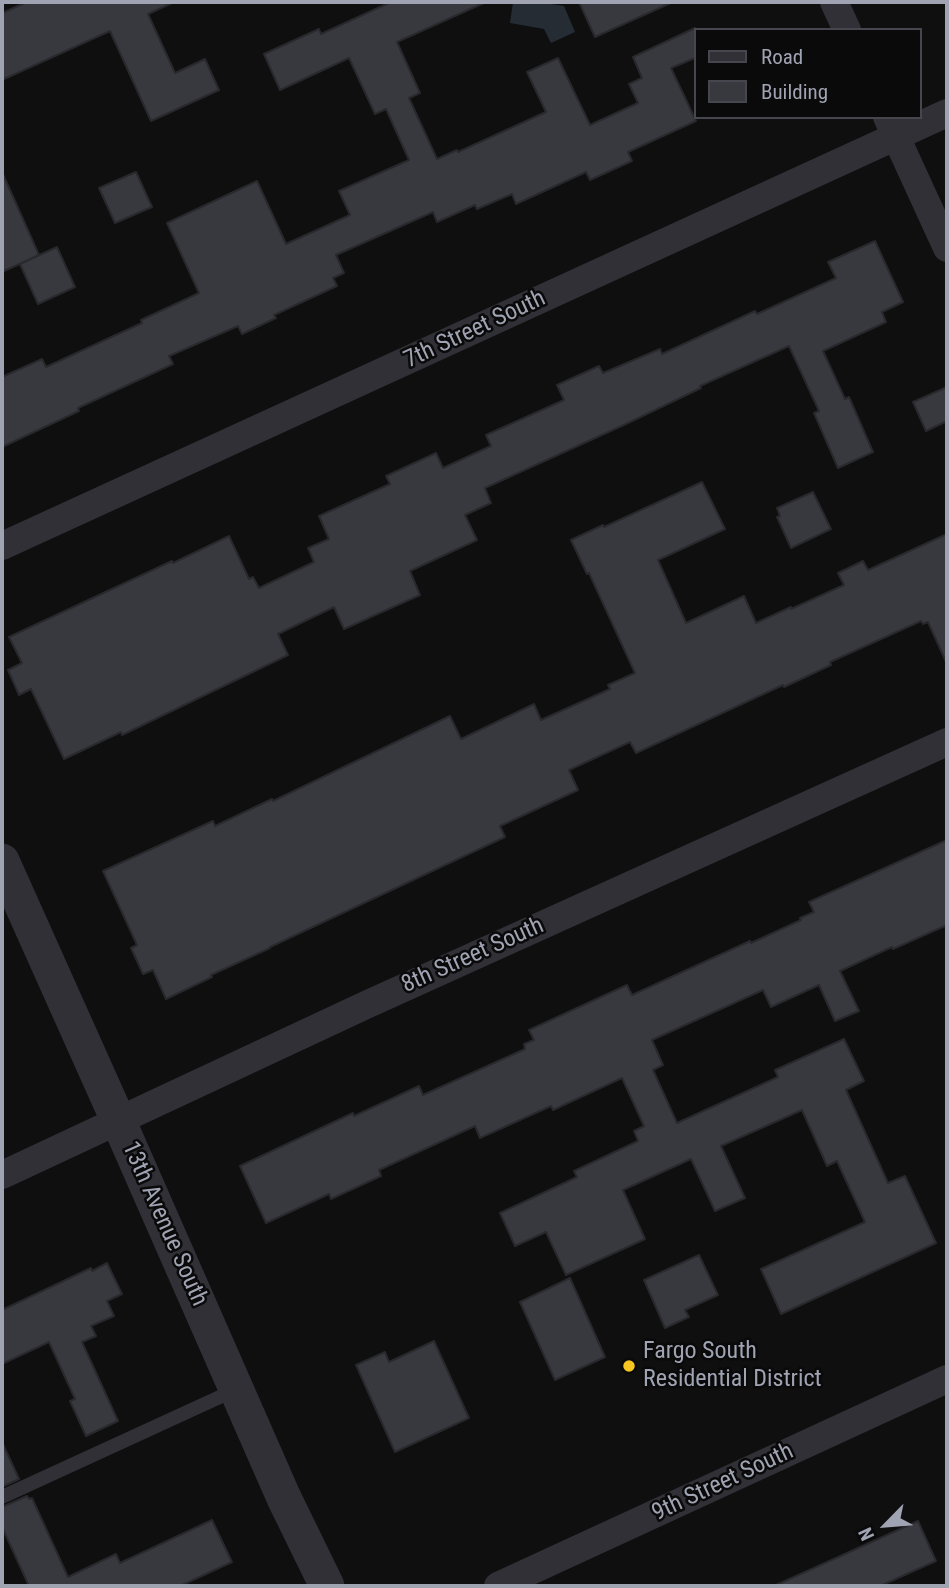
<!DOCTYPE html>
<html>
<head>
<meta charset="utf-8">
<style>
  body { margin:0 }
  #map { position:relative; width:949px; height:1588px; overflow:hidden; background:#0f0f10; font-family:"Roboto Condensed",sans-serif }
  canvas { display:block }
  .frame { position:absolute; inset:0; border:4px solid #9fa3b2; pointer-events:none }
  .legend { position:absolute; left:694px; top:28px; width:228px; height:91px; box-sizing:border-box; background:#0a0a0b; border:2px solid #46474e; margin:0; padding:9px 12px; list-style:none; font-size:21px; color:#9fa3b2 }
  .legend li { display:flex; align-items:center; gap:14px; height:35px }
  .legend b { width:35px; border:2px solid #46474e }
  .north { position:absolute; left:851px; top:1490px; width:70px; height:70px; -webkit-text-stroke:5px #0a0a0b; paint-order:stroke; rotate:245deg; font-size:19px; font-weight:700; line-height:28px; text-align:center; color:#9fa3b2 }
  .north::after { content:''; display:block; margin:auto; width:24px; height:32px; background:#9fa3b2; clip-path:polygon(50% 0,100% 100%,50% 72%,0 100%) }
</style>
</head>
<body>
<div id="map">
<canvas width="949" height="1588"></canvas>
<div class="frame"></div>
<ul class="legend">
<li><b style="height:9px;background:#303036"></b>Road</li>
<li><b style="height:19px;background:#38393e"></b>Building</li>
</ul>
<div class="north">N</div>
</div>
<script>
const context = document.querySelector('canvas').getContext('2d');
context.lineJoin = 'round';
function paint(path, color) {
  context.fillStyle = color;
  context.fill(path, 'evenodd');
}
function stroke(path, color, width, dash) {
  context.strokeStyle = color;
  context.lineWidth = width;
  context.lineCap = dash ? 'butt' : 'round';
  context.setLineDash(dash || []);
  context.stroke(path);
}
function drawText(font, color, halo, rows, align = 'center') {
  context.font = font + ' "Roboto Condensed",sans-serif';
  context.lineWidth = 5;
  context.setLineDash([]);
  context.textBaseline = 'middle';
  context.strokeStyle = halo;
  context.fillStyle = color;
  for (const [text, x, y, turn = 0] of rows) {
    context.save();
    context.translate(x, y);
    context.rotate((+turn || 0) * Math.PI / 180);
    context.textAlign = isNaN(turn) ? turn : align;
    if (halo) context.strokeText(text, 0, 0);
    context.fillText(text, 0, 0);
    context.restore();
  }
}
paint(new Path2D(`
  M513 2H537L564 6 575 32 551 43 544 29 510 23Z`), '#252c34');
const building = new Path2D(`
  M27 2H174L148 14 175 73 205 59 219 90 151 121 110 31 2 80V13Z
  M391 2H486L397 42 420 93 409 98 437 159 457 150 458 152 546 112 527 72 558 58 590 125 638 103 629 84 642 78 633 57 695 28V58L671 68 696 121 628 152 632 161 590 180 586 172 516 204 512 194 477 209 475 205 437 222 433 212 336 255 344 273 333 278 337 286 274 315 276 318 242 334 238 326 169 356 173 364 78 408 79 411 2 447V377L42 359 46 367 142 323 141 320 199 293 167 223 257 181 286 244 350 215 339 191 409 160 386 109 375 114 349 58 280 90 264 54 319 29 321 34Z
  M579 2H673L595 37Z
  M2 172 39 255 2 272Z
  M136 172 152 207 115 223 99 188Z
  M875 241 903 302 882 312 886 322 823 351 845 399 849 397 873 452 838 468 814 413 819 411 789 346 700 386 701 388 626 424 485 488 491 503 465 515 477 540 410 571 420 595 344 629 334 607 278 634 288 655 122 735 121 732 64 759 31 689 19 695 8 670 22 663 9 637 172 561 173 563 229 536 249 579 253 577 259 588 314 562 308 548 329 539 319 516 390 484 386 476 436 453 443 468 491 446 486 435 564 400 557 385 599 366 603 373 660 349 662 354 755 311 757 314 836 278 828 262Z
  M57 247 75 287 38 304 20 264Z
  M947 387V421L926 431 913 402Z
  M702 482 725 529 658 560 686 623 744 596 756 623 791 607V609L844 585 838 573 863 561 868 570 947 534V664L928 622 923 624 921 621 830 662 831 665 784 687 783 685 636 753 630 742 569 770 578 790 500 826 505 837 270 947V948L211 975 212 977 166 999 153 970 143 974 131 948 137 945 103 871 213 821 215 826 272 799 273 801 450 716 461 739 534 704 541 720 610 689 608 685 635 673 589 573 587 574 571 540 603 525 604 527Z
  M813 492 831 529 791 548 777 517 780 516 777 508Z
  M947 840V925L893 949 892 947 840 971 859 1011 835 1021 819 985 771 1007 763 990 652 1040 663 1065 653 1070 677 1123 778 1077 775 1070 844 1039 864 1081 846 1090 888 1183 905 1176 936 1243 781 1314 761 1269 865 1222 837 1161 827 1166 802 1110 721 1146 745 1198 715 1211 691 1159 623 1190 645 1239 566 1275 546 1232 515 1246 500 1213 577 1177 574 1171 638 1141 634 1131 644 1126 622 1078 553 1110 551 1106 480 1138 475 1126 379 1170 381 1176 331 1199 329 1194 266 1223 240 1166 353 1113 354 1116 419 1086 423 1095 525 1049 524 1044 534 1040 529 1030 627 985 632 995 750 941 751 943 801 920 800 918 814 912 809 902Z
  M699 1255 718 1295 685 1310 689 1317 665 1328 644 1280Z
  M107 1263 122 1294 107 1301 114 1316 91 1326 96 1336 82 1342 118 1421 86 1436 70 1401 75 1399 49 1342 2 1364V1310L91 1268 92 1271Z
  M570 1278 605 1357 555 1380 520 1302Z
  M434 1341 469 1418 395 1452 356 1365 385 1352 389 1362Z
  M2 1442 19 1479 2 1487Z
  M27 1496 29 1499 32 1498 68 1577 116 1554 120 1563 212 1520 232 1562 180 1586H29L2 1527V1507Z
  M918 1521 936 1561 880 1586H774Z`);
paint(building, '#38393e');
stroke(building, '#29292d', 2);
stroke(new Path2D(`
  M2 1497 235 1390`), '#303036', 14);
stroke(new Path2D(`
  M834 2 847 30
  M887 117 947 248
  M2 546 947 113
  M2 1175 368 1004 947 742
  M498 1586 947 1379`), '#303036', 28);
stroke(new Path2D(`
  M2 861 118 1120 284 1498 327 1586`), '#303036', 35);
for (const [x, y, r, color] of [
  [629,1366,7,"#f7c620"]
]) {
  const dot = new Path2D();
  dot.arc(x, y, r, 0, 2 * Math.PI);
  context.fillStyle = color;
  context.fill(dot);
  stroke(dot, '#0a0a0b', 2.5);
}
drawText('24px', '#9fa3b2', '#0a0a0b', [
  ["7th Street South",475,330,-25],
  ["8th Street South",473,956,-24],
  ["13th Avenue South",164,1224,66],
  ["9th Street South",723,1483,-25]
]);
drawText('24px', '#9fa3b2', '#0a0a0b', [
  ["Fargo South",643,1352],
  ["Residential District",643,1380]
], 'left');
</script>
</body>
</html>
